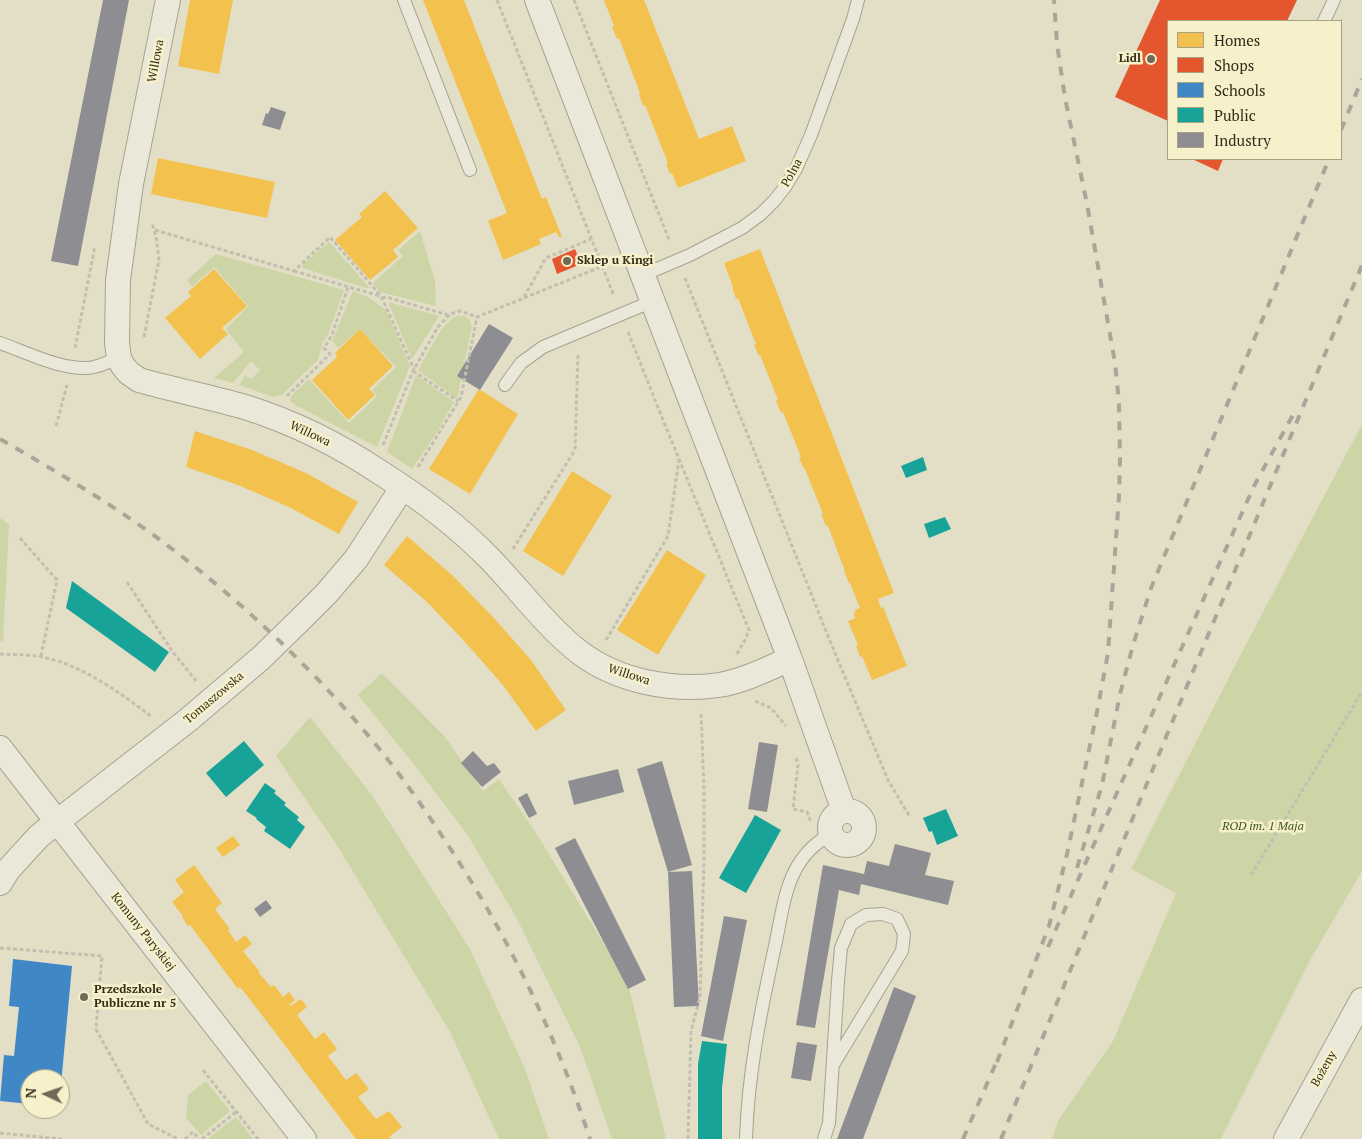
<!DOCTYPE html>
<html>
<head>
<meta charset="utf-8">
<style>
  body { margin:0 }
  #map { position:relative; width:1362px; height:1139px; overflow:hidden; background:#e3dfc6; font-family:"PT Serif",serif }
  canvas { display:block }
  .legend { position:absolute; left:1167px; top:20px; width:175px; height:140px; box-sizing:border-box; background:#f6f1ca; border:1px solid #a8a284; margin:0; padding:6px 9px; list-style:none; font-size:15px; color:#342b1a }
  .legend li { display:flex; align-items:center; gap:10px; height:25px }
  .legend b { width:25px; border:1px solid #a8a284 }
  .north { position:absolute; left:20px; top:1069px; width:50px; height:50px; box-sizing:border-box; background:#f6f1ca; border:1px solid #a8a284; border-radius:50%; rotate:273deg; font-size:14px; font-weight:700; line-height:20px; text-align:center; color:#342b1a }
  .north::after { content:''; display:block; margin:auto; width:18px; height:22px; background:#716a56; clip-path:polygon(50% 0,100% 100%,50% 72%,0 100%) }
</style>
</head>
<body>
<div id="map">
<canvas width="1362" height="1139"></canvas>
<ul class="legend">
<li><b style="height:14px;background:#f2c14e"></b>Homes</li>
<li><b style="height:14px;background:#e4572e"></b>Shops</li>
<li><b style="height:14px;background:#3f88c5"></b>Schools</li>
<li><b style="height:14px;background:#17a398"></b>Public</li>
<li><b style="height:14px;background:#8d8d92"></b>Industry</li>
</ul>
<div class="north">N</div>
</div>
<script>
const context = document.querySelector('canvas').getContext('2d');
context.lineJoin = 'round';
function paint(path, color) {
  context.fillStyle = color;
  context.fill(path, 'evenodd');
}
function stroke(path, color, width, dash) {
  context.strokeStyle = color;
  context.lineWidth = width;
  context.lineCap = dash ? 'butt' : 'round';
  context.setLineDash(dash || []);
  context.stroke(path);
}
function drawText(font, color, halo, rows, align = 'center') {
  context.font = font + ' "PT Serif",serif';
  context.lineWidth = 5;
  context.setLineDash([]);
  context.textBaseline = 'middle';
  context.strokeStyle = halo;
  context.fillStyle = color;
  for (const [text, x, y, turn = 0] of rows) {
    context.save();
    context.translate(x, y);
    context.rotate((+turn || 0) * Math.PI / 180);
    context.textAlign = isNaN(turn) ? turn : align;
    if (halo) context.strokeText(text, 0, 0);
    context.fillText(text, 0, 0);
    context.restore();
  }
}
paint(new Path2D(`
  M420 231 435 281 436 306 380 292 373 283 403 256 398 250Z
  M329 242 370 288H365L303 268 302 265Z
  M216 254 344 290 328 335 323 342 318 360 282 395 274 397 239 385 245 375 251 379 260 370 251 361 233 383 214 378 244 352 226 329 248 306 214 267 192 287 187 280Z
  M353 291 368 297 386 310 410 366 377 447 297 406 290 401 291 396 309 379 349 423 377 396 372 390 396 367 360 329 338 348 332 341Z
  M388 302 439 316 412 359Z
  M456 316H465L469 320 472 326 457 399 418 370C428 354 440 325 456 316Z
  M416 375 454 402 439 429 412 469 387 452Z
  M1362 424V871L1309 962 1221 1139H1052L1058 1121 1113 1041 1176 893 1131 869 1242 652Z
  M0 518 9 524 3 642 0 641Z
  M382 673 445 737 483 791 499 779 536 833 628 983 666 1139H612L580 1047 516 917 467 834 412 762 358 695Z
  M310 717 372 795 470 949 525 1069 549 1139H499L450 1032 338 847 276 756Z
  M206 1081 230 1111 201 1135 186 1118 188 1095Z
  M236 1117 253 1139H207Z`), '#cdd5a7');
paint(new Path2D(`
  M190 0H233L219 74 178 66Z
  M423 0H464L542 199 546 197 562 237H559L556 232 539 239 541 244 503 260 488 221 507 213Z
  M604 0H644L699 139 732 126 746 161 678 188 672 173 670 174 666 164 668 163 645 105 643 106 639 94 640 93 619 38 617 39 612 27 614 26Z
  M158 158 275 182 267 218 151 194Z
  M385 191 418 228 393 250 398 257 370 280 335 240 362 217 359 214Z
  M760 249 894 593 878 599 881 608 883 607 907 666 872 680 862 656 860 657 856 645H858L848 621 856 618 854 616 855 610 860 608 850 583H849L844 571H845L828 526H826L821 514H823L805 469H804L799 458 801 457 783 412 781 413 776 401 778 400 760 355 759 356 754 345 756 344 738 298 736 299 732 287H733L724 263Z
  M214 269 247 306 222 328 228 334 200 359 165 318 191 296 188 292Z
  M360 329 393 366 369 389 375 395 348 420 312 380 337 357 335 353Z
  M479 389 518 414 470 494 429 469Z
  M195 431 252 450 306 473 358 502 339 534 289 507 238 485 186 467Z
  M572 471 612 496 563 576 523 551Z
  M407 536 452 575 493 617 531 660 566 710 536 731 502 684 465 642 427 602 384 565Z
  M667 550 706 575 658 655 617 630Z
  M233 836 240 845 223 857 216 848Z
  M194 865 222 903 215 909 230 929 228 930 236 942 245 935 252 944 243 951 260 972H258L271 987 274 985 283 997 289 992 295 1000 289 1005 290 1006 301 999 307 1007 297 1015 315 1039 324 1032 337 1049 328 1056 346 1080 356 1073 369 1089 358 1097 376 1119 389 1111 402 1127 389 1137 391 1139H356L252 1002 240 987 238 989 190 925 188 926 182 917 183 916 172 902 184 892 175 880Z`), '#f2c14e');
paint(new Path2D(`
  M1160 0H1297L1287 21H1168V121L1115 97Z
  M1192 159H1223L1218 171Z
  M575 249 581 264 557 274 552 259Z`), '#e4572e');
paint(new Path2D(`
  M13 959 72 966 61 1085H60V1079H30V1104L0 1101 4 1055 14 1056 19 1007 9 1006Z`), '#3f88c5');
paint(new Path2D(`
  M923 457 927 470 906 478 901 466Z
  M945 517 951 529 929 538 924 524Z
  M72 581 169 652 155 672 66 608Z
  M244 741 264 765 226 797 206 773Z
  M265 783 276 791 274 793 286 803 284 805 299 817 297 820 305 827 290 849 264 831 266 827 256 819 257 818 246 811Z
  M946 809 958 836 937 845 932 831 929 832 923 818Z
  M755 815 781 830 746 893 719 878Z
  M702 1041 727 1044 722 1088V1139H698V1064Z`), '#17a398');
paint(new Path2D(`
  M103 0H129L78 266 51 261Z
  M271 107 286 112 280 130 262 125 266 113 268 114Z
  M489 324 513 338 480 390 457 376Z
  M759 742 778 745 767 812 748 809Z
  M473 751 487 766 494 763 501 772 482 787 461 763Z
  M662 761 692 865 668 872 637 769Z
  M618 769 624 792 574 805 568 781Z
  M527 793 537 814 529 818 518 798Z
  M575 838 646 980 628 989 555 848Z
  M895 844 931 853 925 875 954 881 948 905 861 884 859 895 839 890 815 1028 796 1025 823 865 864 874 867 861 889 866Z
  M692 871 699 1006 674 1007 668 872Z
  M266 900 272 908 260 917 254 909Z
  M724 916 747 920 723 1041 701 1036Z
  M894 987 916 996 863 1139H837Z
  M797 1042 817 1045 811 1081 791 1078Z`), '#8d8d92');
const service = new Path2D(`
  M404 0 470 170
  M1324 21 1334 0
  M643 275 690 255 742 228 761 214 774 201 785 187 796 169 811 135 853 19 858 0
  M0 343C26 352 67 373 94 367 102 365 111 361 119 358
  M505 385 521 363 543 347 653 301
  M746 1139C748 1073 761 1010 775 946 781 919 784 886 800 862 808 850 818 841 831 834
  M824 1139 829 1123 838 981 841 948 851 924 866 915 883 914 897 919 904 934 902 951 833 1065`);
const minor = new Path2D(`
  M168 0 131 184 118 280 117 343 119 358 123 366 129 373 139 380C174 390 210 397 245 407 293 422 339 445 381 473 419 497 459 527 490 559 519 589 547 627 579 652 617 681 672 692 719 685 744 681 767 669 790 659
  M537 0 790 659 844 811
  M0 748 304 1139
  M830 828a17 17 0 1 1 34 0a17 17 0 1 1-34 0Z
  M0 883 8 870 39 836 188 720 261 658 304 616 326 594 356 559 402 488
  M1286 1139 1362 1000`);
stroke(service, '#a7a290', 14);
stroke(minor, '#a7a290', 26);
stroke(new Path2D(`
  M497 0 614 296
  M574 0 670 242
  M155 230 294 271 330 237 381 296 414 369
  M294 271 380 296
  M685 278 832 646 888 780 910 817
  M524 297 546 258 591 239
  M382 298 386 297 448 315
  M628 332 663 420 749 630 745 640 737 654
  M144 337 159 260 156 236 152 223
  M75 348 95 246
  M413 371 458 401
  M287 396 330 354 324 348 332 335 348 287
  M56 426 67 385
  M383 445 413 371 438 327 450 314 460 311 477 317 603 266
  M418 467 461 397 477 317
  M20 538 57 580 41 656
  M513 549 575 450 578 353
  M127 582 172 651 197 682
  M606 640 668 536 679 459
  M0 654C14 655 29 654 42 657 83 665 120 693 152 717
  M755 701 771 708 786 726
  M796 758 798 765 793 809 807 812 811 823
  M1251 875 1362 692
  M0 948 102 956 96 1029 148 1124 178 1139
  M203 1070 258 1139
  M0 1133 62 1139
  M185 1139 193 1132 199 1139
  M202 1139 236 1112
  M688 1139 691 1031 700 997 704 863V789L701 711`), '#c3bfb0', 3, [4, 2.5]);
stroke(service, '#eae8d9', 12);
stroke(minor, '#eae8d9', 24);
stroke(new Path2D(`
  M1341 130 1362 79
  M0 439C57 472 114 505 167 545 242 602 311 667 372 740 398 771 422 805 444 839 506 932 555 1032 590 1139
  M1077 868 1102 785 1120 694 1133 645 1151 588 1329 159
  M1048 947 1254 486 1294 413
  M997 1062 1049 926 1067 854 1097 712 1108 653 1119 496 1120 460 1119 402 1115 363 1087 204 1065 98 1057 44 1054 0
  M963 1139 999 1056
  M1001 1139 1194 669 1362 265`), '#a9a699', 4, [9, 9]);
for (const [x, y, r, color] of [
  [1151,59,5,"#716a56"],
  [567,261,5,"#716a56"],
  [84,997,5,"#716a56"]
]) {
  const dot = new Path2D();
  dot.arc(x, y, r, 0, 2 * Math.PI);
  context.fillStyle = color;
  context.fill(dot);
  stroke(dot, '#f6f1ca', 2);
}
drawText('bold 12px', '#342b1a', '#f6f1ca', [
  ["Lidl",1141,59,"right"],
  ["Sklep u Kingi",577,261],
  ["Przedszkole",94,990],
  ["Publiczne nr 5",94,1004]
], 'left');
drawText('12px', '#342b1a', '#f6f1ca', [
  ["Willowa",156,61,-79],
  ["Polna",792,173,-61],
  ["Willowa",310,434,25],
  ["Willowa",629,675,18],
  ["Tomaszowska",214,698,-40],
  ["Komuny Paryskiej",143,932,52],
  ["Bożeny",1324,1069,-61]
]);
drawText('italic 12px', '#3c521f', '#f6f1ca', [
  ["ROD im. 1 Maja",1263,827]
]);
</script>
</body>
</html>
